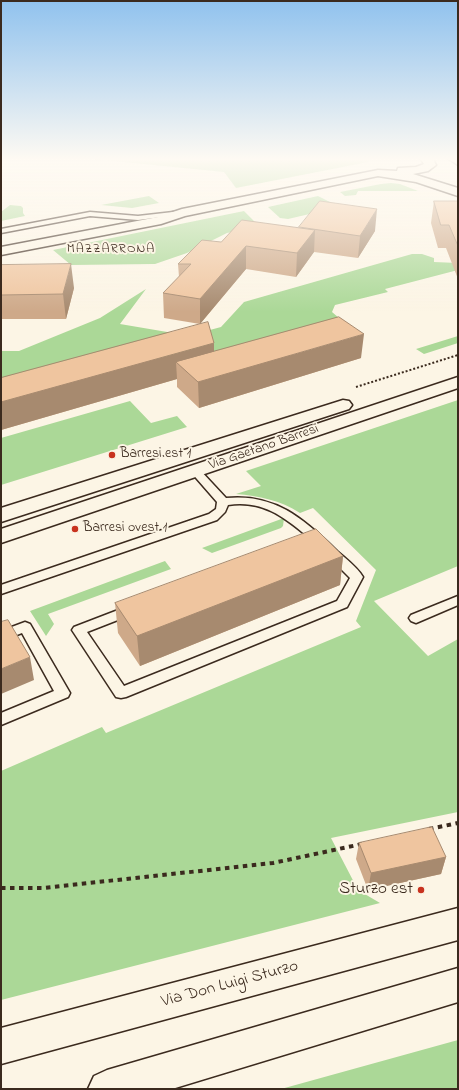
<!DOCTYPE html>
<html>
<head>
<meta charset="utf-8">
<style>
  body { margin:0 }
  #map { position:relative; width:459px; height:1090px; overflow:hidden; background:#fcf5e5; font-family:"Indie Flower",sans-serif }
  canvas { display:block }
  .frame { position:absolute; inset:0; border:2px solid #3b2a1e; pointer-events:none }
</style>
</head>
<body>
<div id="map">
<canvas width="459" height="1090"></canvas>
<div class="frame"></div>
</div>
<script>
const context = document.querySelector('canvas').getContext('2d');
context.lineJoin = 'round';
function paint(path, color) {
  context.fillStyle = color;
  context.fill(path, 'evenodd');
}
function stroke(path, color, width, dash) {
  context.strokeStyle = color;
  context.lineWidth = width;
  context.lineCap = dash ? 'butt' : 'round';
  context.setLineDash(dash || []);
  context.stroke(path);
}
function drawText(font, color, halo, rows, align = 'center') {
  context.font = font + ' "Indie Flower",sans-serif';
  context.lineWidth = 4;
  context.setLineDash([]);
  context.textBaseline = 'middle';
  context.strokeStyle = halo;
  context.fillStyle = color;
  for (const [text, x, y, turn = 0] of rows) {
    context.save();
    context.translate(x, y);
    context.rotate((+turn || 0) * Math.PI / 180);
    context.textAlign = isNaN(turn) ? turn : align;
    if (halo) context.strokeText(text, 0, 0);
    context.fillText(text, 0, 0);
    context.restore();
  }
}
paint(new Path2D(`
  M93 159H369L368 162 363 163 236 188 224 172Z
  M391 183 400 184 418 191H358L356 195 345 196 340 192 381 184Z
  M149 196 159 203 132 208 101 205Z
  M318 196 340 207 288 219 280 218 268 207Z
  M10 205 21 206 23 208V213L25 216 1 221V212Z
  M244 211 257 224 251 228 227 233 187 253 155 264 71 265 53 250Z
  M412 254H422L434 258V262L458 263V270L385 289 388 292 335 305 332 312 339 318 203 359 1 381V351H19L100 318 146 289 120 324 179 334H195L221 327 244 302Z
  M458 336V343L424 354 416 349Z
  M458 400V566L374 601 428 656 458 639V812L331 838 358 890 380 903 1 1000V771L102 727 106 733 361 627 356 621 376 570 313 508 300 513C280 500 259 496 236 494L261 486 246 471Z
  M130 401 151 423 177 416 187 427 1 485V438Z
  M284 518 283 526 281 528 212 553 202 548Z
  M165 561 171 569 48 614 54 624 46 636 30 611Z
  M458 1040V1089H281Z`), '#abd897');
const service = new Path2D(`
  M449 159 458 160V165Z
  M182 211 185 213 184 214 138 220 90 216 1 233V229L90 212 138 216Z
  M195 468 199 469 226 498C275 493 304 519 337 551 346 559 357 567 363 577L347 607 126 697 121 698 116 697 74 633 72 630 74 627 308 537C283 516 262 500 228 505L225 512 217 520 1 594V585L209 514 216 509 217 502 190 471ZM315 543 350 578 337 601 124 686 87 632Z
  M458 596V605L416 623 411 621 409 618 411 615Z
  M25 622 30 624 70 693 68 697 1 725V713L54 691 22 633 1 641V631Z`);
const minor = new Path2D(`
  M421 159H433L436 165 428 171 413 174 458 188V196L416 182 378 176 185 216 161 224 1 255V247L158 217 182 209 378 170 397 171 398 168 416 167 424 164Z`);
const tertiary = new Path2D(`
  M458 377V388L1 543V529Z
  M343 400 349 401 352 405 349 409 1 522V508Z
  M458 908V940L1 1064V1028Z
  M458 968V1002L172 1089H88L94 1076 107 1070Z`);
stroke(service, '#3b2a1e', 3);
stroke(minor, '#3b2a1e', 3);
stroke(tertiary, '#3b2a1e', 3);
stroke(new Path2D(`
  M356 387 458 355`), '#3b2a1e', 2, [2, 2]);
stroke(new Path2D(`
  M429 829 458 823
  M1 888H43L273 863 362 844`), '#3b2a1e', 4, [4.5, 4.5]);
paint(service, '#fcf5e5');
paint(minor, '#fcf5e5');
paint(tertiary, '#fcf5e5');
paint(new Path2D(`
  M434 201H458V279L446 248H438L431 223Z
  M299 228 375 231 358 258 314 252 296 277 246 269 200 324 164 318 163 293 179 277 178 264Z
  M1 265 74 288 66 319H1Z
  M214 352 361 358 199 408 177 387V379L1 430V378Z
  M343 556 340 585 140 666 118 633 115 603Z
  M359 843 446 857 441 874 368 890 356 859Z`), '#cea989');
paint(new Path2D(`
  M377 209 375 231 358 258 360 236Z
  M315 230 314 252 296 277 297 253Z
  M246 246V269L200 324V299Z
  M71 264 74 288 66 319 63 294Z
  M364 334 361 358 199 408 198 382Z
  M214 343V368L176 362 177 379 1 430V402Z
  M343 556 340 585 140 666 137 636Z
  M30 657 34 680 1 694V669Z
  M446 857 441 874 368 890 371 873Z`), '#a78a6f');
const building = new Path2D(`
  M320 201 377 209 360 236 299 227Z
  M434 201H458V246L449 225H441Z
  M242 220 315 230 297 253 246 246 200 299 163 293 191 264H178L202 240 221 242Z
  M71 264 63 294 1 295V265Z
  M339 317 364 334 198 382 176 362Z
  M208 322 214 343 1 402V378Z
  M316 529 343 556 137 636 115 603Z
  M8 620 30 657 1 669V622Z
  M432 827 446 857 371 873 359 843Z`);
paint(building, '#efc59f');
stroke(building, '#a78a6f', 1);
const sky = context.createLinearGradient(0, 0, 0, 312);
sky.addColorStop(0, '#90c2ee');
sky.addColorStop(0.51, '#fefaf3');
sky.addColorStop(1, '#fefaf300');
context.fillStyle = sky;
context.fillRect(0, 0, 459, 312);
for (const [x, y, r, color] of [
  [112,455,4,"#c8321e"],
  [75,529,4,"#c8321e"],
  [421,890,4,"#c8321e"]
]) {
  const dot = new Path2D();
  dot.arc(x, y, r, 0, 2 * Math.PI);
  context.fillStyle = color;
  context.fill(dot);
  stroke(dot, '#fcf5e5', 1.5);
}
context.letterSpacing = '1px';
drawText('13px', '#3b2a1e', '#fcf5e5', [
  ["MAZZARRONA",111,250]
]);
context.letterSpacing = '0px';
drawText('14px', '#3b2a1e', '#fcf5e5', [
  ["Via Gaetano Barresi",264,448,-19]
]);
drawText('14px', '#3b2a1e', '#fcf5e5', [
  ["Barresi est 1",120,455],
  ["Barresi ovest 1",83,529]
], 'left');
drawText('17px', '#3b2a1e', '#fcf5e5', [
  ["Sturzo est",413,890]
], 'right');
drawText('17px', '#3b2a1e', '#fcf5e5', [
  ["Via Don Luigi Sturzo",230,985,-15]
]);
</script>
</body>
</html>
